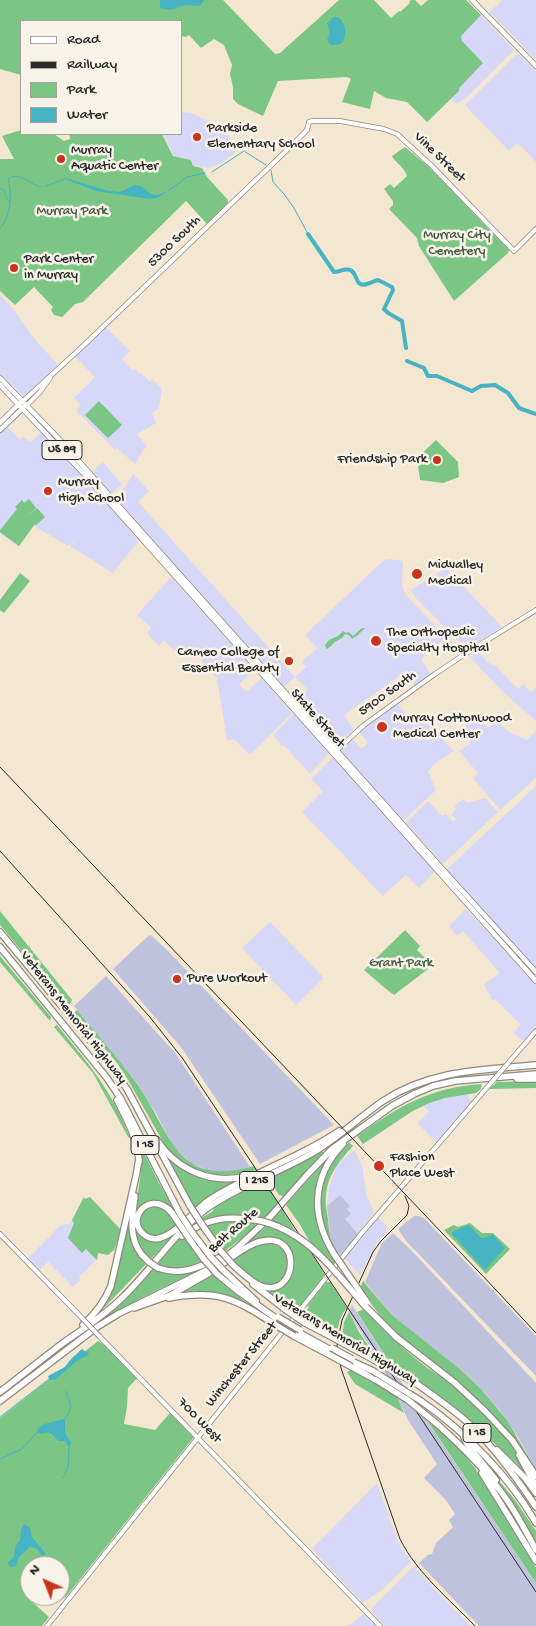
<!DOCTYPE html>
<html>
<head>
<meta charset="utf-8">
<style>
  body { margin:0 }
  #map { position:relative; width:536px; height:1626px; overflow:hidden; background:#f4e7d1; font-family:"Gochi Hand",sans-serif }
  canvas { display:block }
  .legend { position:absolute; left:20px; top:20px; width:162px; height:115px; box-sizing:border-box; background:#f7f3e8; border:1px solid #a5a39c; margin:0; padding:6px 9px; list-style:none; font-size:15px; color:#2b2b2b }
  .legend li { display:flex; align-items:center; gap:10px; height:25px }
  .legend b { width:25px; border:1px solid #a5a39c }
  .north { position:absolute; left:20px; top:1556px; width:50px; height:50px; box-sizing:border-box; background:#f7f3e8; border:1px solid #a5a39c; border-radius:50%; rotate:316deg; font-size:14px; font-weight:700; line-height:20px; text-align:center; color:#2b2b2b }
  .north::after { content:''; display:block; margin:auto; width:18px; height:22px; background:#c8321e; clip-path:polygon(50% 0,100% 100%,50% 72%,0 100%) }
</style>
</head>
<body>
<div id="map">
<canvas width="536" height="1626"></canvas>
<ul class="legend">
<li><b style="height:6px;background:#fff"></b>Road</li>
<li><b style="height:6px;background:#2b2b2b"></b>Railway</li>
<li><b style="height:14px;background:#7bc684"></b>Park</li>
<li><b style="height:14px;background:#46b4c2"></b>Water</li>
</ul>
<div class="north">N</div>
</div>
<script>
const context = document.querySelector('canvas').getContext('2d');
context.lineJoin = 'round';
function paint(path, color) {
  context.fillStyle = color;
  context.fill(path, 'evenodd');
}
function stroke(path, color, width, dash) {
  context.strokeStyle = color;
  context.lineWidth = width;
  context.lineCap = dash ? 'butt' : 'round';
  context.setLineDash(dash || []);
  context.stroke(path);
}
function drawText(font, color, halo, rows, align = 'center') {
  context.font = font + ' "Gochi Hand",sans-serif';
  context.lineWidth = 5;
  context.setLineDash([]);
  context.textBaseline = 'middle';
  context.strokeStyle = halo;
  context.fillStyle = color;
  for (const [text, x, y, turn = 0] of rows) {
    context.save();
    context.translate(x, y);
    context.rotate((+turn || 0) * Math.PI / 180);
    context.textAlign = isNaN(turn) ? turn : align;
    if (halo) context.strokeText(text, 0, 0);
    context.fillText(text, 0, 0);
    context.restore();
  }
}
paint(new Path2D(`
  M502 0H536V60L490 12Z
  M481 15 514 50 466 98 456 104 451 98 459 91 461 35Z
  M516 55H520L536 71V162L518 143 509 151 465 105Z
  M181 112 191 113 219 126 240 149 221 163 209 168 193 166 192 160 174 156 163 134H181Z
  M0 295 14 310 32 336 58 365 24 397 0 374Z
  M106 327 130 351 122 359 133 371 135 369 140 374 141 373 150 382 152 379 162 389 159 408 152 413 156 423 137 434 147 446 142 452 135 464 117 448 115 450 76 410 81 405 74 398 95 377 75 357Z
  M7 427 20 440 23 437 31 442 42 431 83 476 139 540 113 573 70 546 76 539 68 546 34 526 18 547 0 533V433Z
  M103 462 122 484 111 494 91 473Z
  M133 474 149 491 138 502 295 677 306 667 302 662 317 648 305 635 383 561 388 559 403 561 402 584 405 594 446 637 421 659 431 674 415 685 405 672 344 715 354 730 335 744H333L295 701 308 690 295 677 283 688 114 498 125 487Z
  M446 568 502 627 468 648H465L415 597 411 590Z
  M171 577 255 670 239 684 246 692 262 678 292 713 251 754H249L234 739 228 741 227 739 217 678 192 649 182 658 164 640 159 646 147 633 151 628 137 615Z
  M476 650 492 666 494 664 518 689 523 684 530 692 536 687V721L500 689 470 657Z
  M397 704 412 720 419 715 454 751 436 763 428 771 436 790 402 822 341 753V751L352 739 362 749 368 742 359 732Z
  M295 713 329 751V753L310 774 284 745 282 746 274 737 275 736 274 734Z
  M476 716 488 728 495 720 509 732 527 740 536 731V778L500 810 473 778 478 773 459 751 470 744 469 741 475 737 465 726Z
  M332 758H335L435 871 419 888 406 875 383 896 302 812 323 791 311 779Z
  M536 786V969L446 870Z
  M485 798 498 812 443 864 406 823 428 801 442 816 446 814 453 822 456 819 451 814 457 809 454 806 463 799 467 803Z
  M466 909 536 984V1027L525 1040H522L513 1033 521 1025 495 999 492 1000 484 984 500 973 463 931 457 936 449 926Z
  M270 922 324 978 296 1005 242 948Z
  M466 1094 472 1101 436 1142 417 1123 429 1112 423 1106 445 1098Z
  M354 1150 362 1165 367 1198H368L374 1212 358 1234 345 1219 349 1211 340 1195 327 1206 329 1187 336 1168 343 1159Z
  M84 1197 85 1199 90 1197 114 1250 108 1255 101 1253H98L97 1256V1259L79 1277 80 1280 73 1287 48 1262 39 1271 27 1259 61 1225 70 1224 83 1198Z
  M377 1219H380L388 1228 386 1230 387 1233 377 1243 360 1275 344 1258Z
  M377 1483 395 1534 401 1547 411 1562 377 1594 374 1595 363 1603 312 1549Z
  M414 1566 431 1585 471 1626H385L371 1611V1609Z
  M364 1614 376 1626H349L362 1615Z`), '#d7d7f8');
paint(new Path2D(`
  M151 935 168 951 334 1125 260 1164 181 1047 113 969 148 936Z
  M106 976 176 1054 250 1167 232 1172 210 1171 192 1164 177 1151 170 1141 157 1115 137 1083 74 1006Z
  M340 1195 350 1206 347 1209 351 1214 345 1219 358 1234 341 1255 336 1251 331 1242 327 1206Z
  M414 1216H419L424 1218 536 1336V1376L407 1242 398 1229Z
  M393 1233 411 1250 536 1383V1470L518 1437 502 1413 481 1389 460 1369 392 1315 365 1282 382 1243Z
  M352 1305 424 1417 536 1583V1626H479L419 1563 428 1555 432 1554 436 1543 453 1527 449 1520 455 1514 446 1500 424 1478 437 1464 408 1420 384 1370 349 1312Z`), '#bfc2dd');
paint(new Path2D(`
  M0 0H223L275 54 280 53 339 0H374L391 18 399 11 400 12 410 3 409 2 411 0H415L421 6 428 0H466L481 15 461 36 462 41 483 63 459 88V91L427 122 407 102 386 98 374 91 370 109 342 102 351 79 347 77 278 81 263 116 238 104 233 99V87L230 74 232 65 224 45 214 39 201 48 189 35 186 37 183 36 181 38V21H21V75L0 69Z
  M21 130V134H54L64 141 70 139 69 134H162L173 156 191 160 193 166 202 168 207 177 228 200V203L207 224 186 201 83 302 75 304 62 317 54 315 51 310 53 307 34 287 15 305 0 291V159H14L2 136Z
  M405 147 429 167 509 250 508 253 454 301 419 246 417 238 389 209 393 205V201L384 189 390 184 394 188 407 176C404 166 396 164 392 156Z
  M99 401 122 425 108 438 85 415Z
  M436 440 458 462 459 477 443 483 420 480 417 458Z
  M29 499 36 508 28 516 37 508 45 517 36 525 35 524 19 546 0 532V530L17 509 15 507 22 500 24 503Z
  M20 573 30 581 4 613 0 610V600Z
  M362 628H365L364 629C363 631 354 638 352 639L349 635 345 634C342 639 340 639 335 642 332 644 331 647 327 649L326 648 325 645 329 640 338 636 343 631 346 633 349 632 353 636Z
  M0 911 72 1000 70 1004 65 1003 0 925Z
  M405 930 420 946 417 950 425 958 422 961 428 969 394 995 386 989 364 970Z
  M0 956 51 1017 50 1021 0 962Z
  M77 1010C96 1033 117 1057 135 1081 172 1131 173 1189 254 1166L256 1170C224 1180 188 1176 166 1147L128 1080 117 1063 74 1013Z
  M57 1025C88 1063 112 1090 130 1138L128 1137 93 1073 54 1027Z
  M536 1081V1088L489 1089 497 1082Z
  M482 1084 481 1089 476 1093 445 1098 427 1104 411 1112 363 1144 357 1136C398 1107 430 1087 482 1084Z
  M136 1137 159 1183 181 1221 175 1213 151 1202 135 1220 151 1240 179 1228 150 1260 149 1258C144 1256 142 1252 139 1246 127 1222 140 1194 141 1169 141 1158 138 1148 136 1137Z
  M349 1142 353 1146C340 1160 327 1176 326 1196 325 1204 327 1212 328 1219 329 1232 330 1243 338 1252H335C313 1212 315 1175 349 1142Z
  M163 1150 195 1175 239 1180 220 1190 194 1209Z
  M321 1151 324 1152 282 1199 283 1196 279 1195 268 1178 295 1166Z
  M332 1153C327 1166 318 1180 316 1194 311 1219 323 1241 336 1261L332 1266 311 1244 299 1223 286 1205Z
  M263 1180 279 1204 264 1219C243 1214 223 1214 201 1220L200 1219 213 1211 214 1207Z
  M84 1197 85 1199 90 1197 121 1230 114 1250 108 1255 98 1253 97 1260 86 1249 82 1253 68 1238 74 1223 72 1220Z
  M154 1206C166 1208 171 1215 177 1225 171 1229 166 1234 160 1235 140 1241 130 1211 154 1206Z
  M282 1209 297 1234 271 1221Z
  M128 1220H130V1232L133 1244 144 1263H147L101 1311 109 1296Z
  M220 1220 255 1221 256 1227 225 1251 204 1224Z
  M470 1223 482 1233H493L510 1249 486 1274 444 1230 454 1225 458 1227Z
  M268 1225 281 1230 305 1244 325 1275 296 1312 259 1286 274 1288C287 1278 297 1274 292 1255L270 1238 261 1239 245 1245Z
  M183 1235 205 1263 181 1270 159 1266 157 1263 156 1264Z
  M262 1243C306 1243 289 1297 258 1282 248 1278 240 1267 232 1259Z
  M152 1267 153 1270 174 1274H184L200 1270C163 1287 127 1303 94 1327L92 1325 121 1303Z
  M213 1272 227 1287 257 1311 214 1293 199 1292 183 1293V1291Z
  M363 1281 392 1315 460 1369 481 1389 507 1420 536 1470V1472C519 1448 503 1424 482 1404 457 1379 426 1362 401 1339 385 1324 373 1306 360 1289Z
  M326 1282H330L347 1308C340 1315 338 1326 337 1335L335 1329 330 1331 307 1319 301 1314 305 1309H308L309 1307 307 1306Z
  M364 1309C383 1331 404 1349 426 1367 433 1372 441 1376 449 1382 475 1402 521 1446 529 1479L515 1462 451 1405 425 1386 391 1365 357 1312Z
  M349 1312 359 1332 376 1357 368 1352 367 1348 363 1349 350 1343 347 1336 344 1339 342 1338 344 1322Z
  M98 1341 107 1347 137 1378 128 1388 127 1407 124 1424 155 1430 170 1413 194 1437 65 1598 60 1592V1566H30V1587L26 1592 29 1599 49 1617 42 1626H0V1418Z
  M351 1370 396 1395 404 1413 355 1384 347 1372Z
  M424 1416 459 1448 475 1468 536 1568V1583Z
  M491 1471 515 1500 536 1531V1544L510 1499Z`), '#7bc684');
paint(new Path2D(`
  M160 0H204V1L199 6 185 5 170 10 160 8Z
  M334 17H338C346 23 347 33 343 42L338 45H331L327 40 330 33 327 23Z
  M65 178 109 191 120 192 135 185 141 186 151 194 158 195 168 191 157 198 150 199 96 191 65 179 45 187V186Z
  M469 1225 478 1235 482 1238 493 1235 505 1248 485 1270 452 1234V1232Z
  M82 1349 86 1352 89 1351 88 1355 78 1360 56 1379 51 1380 49 1379 48 1376 65 1367 71 1359Z
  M64 1419 65 1420V1432L71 1443 69 1448 65 1441H59C50 1435 54 1430 41 1434L37 1432C40 1422 55 1422 64 1419Z
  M24 1524 30 1528 32 1537 46 1554 42 1556 36 1548 30 1547 19 1557 16 1566 11 1567 7 1563 14 1557 15 1547 20 1540 21 1529Z`), '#46b4c2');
stroke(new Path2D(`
  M271 170 273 182 284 194 294 208 308 234
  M212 172 244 151 266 165
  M0 188 5 191V195L9 201
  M168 191 187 177 205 173
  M0 228C9 221 11 201 10 190 10 185 8 183 9 178 22 172 30 185 41 187
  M0 1417 49 1379
  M64 1419C75 1406 70 1405 66 1391
  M0 1459 22 1449 37 1432
  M63 1478 68 1468 69 1448`), '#46b4c2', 1);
stroke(new Path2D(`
  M308 234 334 272C339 272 345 268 350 270 356 272 355 279 359 283 364 288 372 281 378 280L392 287 393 290 384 309 388 313 402 321 406 348
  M407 361 424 368 428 376H437L472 391 481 386 495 385 508 393 519 408 536 414`), '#46b4c2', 4);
const secondary = new Path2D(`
  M309 122 312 121H340L384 129 397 134 432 166 514 251 536 229
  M23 401 82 347 286 151 307 130 309 122
  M27 405 40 392 50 378
  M336 751 364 725 435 674 468 652 536 610
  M516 1054 536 1031
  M0 1234 82 1318
  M99 1336 380 1626
  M47 1626 361 1234 484 1091`);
const primary = new Path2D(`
  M472 0 536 66
  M0 378 58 438 446 873 536 972
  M0 385 86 476 536 981
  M0 423 20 403
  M0 430 24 407`);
const highway = new Path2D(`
  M0 932 104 1057 127 1089 190 1206
  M0 947 107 1078 121 1099 180 1214
  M517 1079H536
  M117 1100C127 1120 138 1140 139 1162
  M157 1140C177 1170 211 1185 246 1176
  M135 1196C132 1217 128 1237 142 1255
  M176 1219C172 1212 167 1206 159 1204 147 1201 136 1211 137 1223 139 1234 150 1241 160 1238 175 1234 193 1213 205 1203 221 1191 238 1184 255 1175 283 1161 313 1149 339 1131
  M205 1229 220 1250
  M194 1235 210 1256
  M182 1236C206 1218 227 1216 256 1220
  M190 1240 203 1258
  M334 1254C311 1217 311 1177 343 1144
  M158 1268C180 1276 198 1268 218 1258
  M217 1268C229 1259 249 1243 263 1241 303 1233 297 1299 261 1286 251 1282 241 1272 233 1265
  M225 1272 256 1301
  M217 1274 235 1289 277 1319
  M253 1284 286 1310
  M169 1298C217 1289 234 1298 274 1324
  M364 1305 396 1337 455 1383 485 1411 512 1440 536 1476
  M134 1308 171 1295 209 1273
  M305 1323 332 1337
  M83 1325C96 1313 105 1301 111 1286L136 1176 139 1159
  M298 1332 336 1353
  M294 1336 328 1354
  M352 1348 367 1356
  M347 1359 373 1371
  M352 1367 376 1380
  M417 1384C434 1396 451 1408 466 1421 493 1445 516 1477 536 1507
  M0 1392C21 1376 42 1359 63 1343 83 1329 105 1315 123 1297 152 1269 173 1234 206 1209 240 1185 281 1172 316 1151 340 1136 360 1117 383 1101 430 1070 482 1070 536 1065
  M0 1401 97 1327 118 1314 209 1269 237 1248 270 1217 307 1175 332 1149 392 1106 414 1094 433 1086 455 1081 536 1074
  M421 1401C466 1432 509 1476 536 1523
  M436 1423C462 1446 487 1471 507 1500 518 1516 527 1533 536 1550
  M464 1437 467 1444 496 1480
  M497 1450 525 1478 536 1493
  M519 1455 536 1486
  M482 1473 536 1561`);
stroke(secondary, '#90897e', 5.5);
stroke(primary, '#90897e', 6);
stroke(highway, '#90897e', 8);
stroke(secondary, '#fff', 4);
stroke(primary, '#fff', 4.5);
stroke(highway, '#fff', 5.5);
stroke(new Path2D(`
  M0 767 497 1291 536 1333
  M405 1196 409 1206 407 1215 381 1241 373 1252 342 1320 337 1345 341 1368 400 1539C417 1573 449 1599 475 1626`), '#2b2b2b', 1);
stroke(new Path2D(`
  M0 851 149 1016 183 1059 536 1592`), '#2b2b2b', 1);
const secondaryBridge = new Path2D(`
  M484 1091 516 1054
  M82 1318 99 1336`);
const highwayBridge = new Path2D(`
  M190 1206 205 1229
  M180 1214 194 1235
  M176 1219 190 1240
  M256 1220C305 1229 333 1269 364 1305
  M220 1250 233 1265
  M334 1254 367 1302
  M142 1255 149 1262 158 1268
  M210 1256 225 1272
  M203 1258 217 1274
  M286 1310 305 1323
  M278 1317 300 1330
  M274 1324 294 1336
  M332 1337 352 1348
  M332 1348 352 1359
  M328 1354 352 1367
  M367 1356 417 1384
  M373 1371 421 1401
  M376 1380 408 1400 436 1423`);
stroke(secondaryBridge, '#90897e', 5.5, []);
stroke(highwayBridge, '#90897e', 8, []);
stroke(secondaryBridge, '#fff', 4);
stroke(highwayBridge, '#fff', 5.5);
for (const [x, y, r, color] of [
  [197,137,5,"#c8321e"],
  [61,159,5,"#c8321e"],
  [14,268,5,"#c8321e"],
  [437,460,5,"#c8321e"],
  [48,491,5,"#c8321e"],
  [417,574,6,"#c8321e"],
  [376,641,6,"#c8321e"],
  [289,661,5,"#c8321e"],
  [382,727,6,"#c8321e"],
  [177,979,5,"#c8321e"],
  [379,1166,6,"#c8321e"]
]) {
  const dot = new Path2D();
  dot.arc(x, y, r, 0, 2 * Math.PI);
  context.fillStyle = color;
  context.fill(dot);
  stroke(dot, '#f7f3e8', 2);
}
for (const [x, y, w] of [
  [62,450,40],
  [145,1145,28],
  [257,1181,35],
  [477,1433,28]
]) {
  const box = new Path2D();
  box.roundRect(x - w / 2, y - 9.5, w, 19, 4);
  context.fillStyle = '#f7f3e8';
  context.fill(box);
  stroke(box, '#2b2b2b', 1);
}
drawText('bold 12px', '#2b2b2b', null, [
  ["US 89",62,450],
  ["I 15",145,1145],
  ["I 215",257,1181],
  ["I 15",477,1433]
]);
drawText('14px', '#2b2b2b', '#f7f3e8', [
  ["Parkside",207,129],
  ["Elementary School",207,145],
  ["Murray",71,151],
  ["Aquatic Center",71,167],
  ["Park Center",24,260],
  ["in Murray",24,276],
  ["Friendship Park",427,460,"right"],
  ["Murray",58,483],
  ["High School",58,499],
  ["Midvalley",428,566],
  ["Medical",428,582],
  ["The Orthopedic",387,633],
  ["Specialty Hospital",387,649],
  ["Cameo College of",279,653,"right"],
  ["Essential Beauty",279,669,"right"],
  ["Murray Cottonwood",393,719],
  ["Medical Center",393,735],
  ["Pure Workout",187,979],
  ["Fashion",390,1158],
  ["Place West",390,1174]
], 'left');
drawText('14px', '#2b2b2b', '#f7f3e8', [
  ["Vine Street",439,158,44],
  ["5300 South",175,242,-44],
  ["5900 South",388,694,-36],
  ["State Street",317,719,48],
  ["Veterans Memorial Highway",73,1018,52],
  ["Belt Route",234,1231,-41],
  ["Veterans Memorial Highway",345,1340,31],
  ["Winchester Street",242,1365,-51],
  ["700 West",199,1421,46]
]);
drawText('14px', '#435a46', '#f7f3e8', [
  ["Murray Park",72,212],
  ["Murray City",457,236],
  ["Cemetery",457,252],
  ["Grant Park",401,964]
]);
</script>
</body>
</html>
